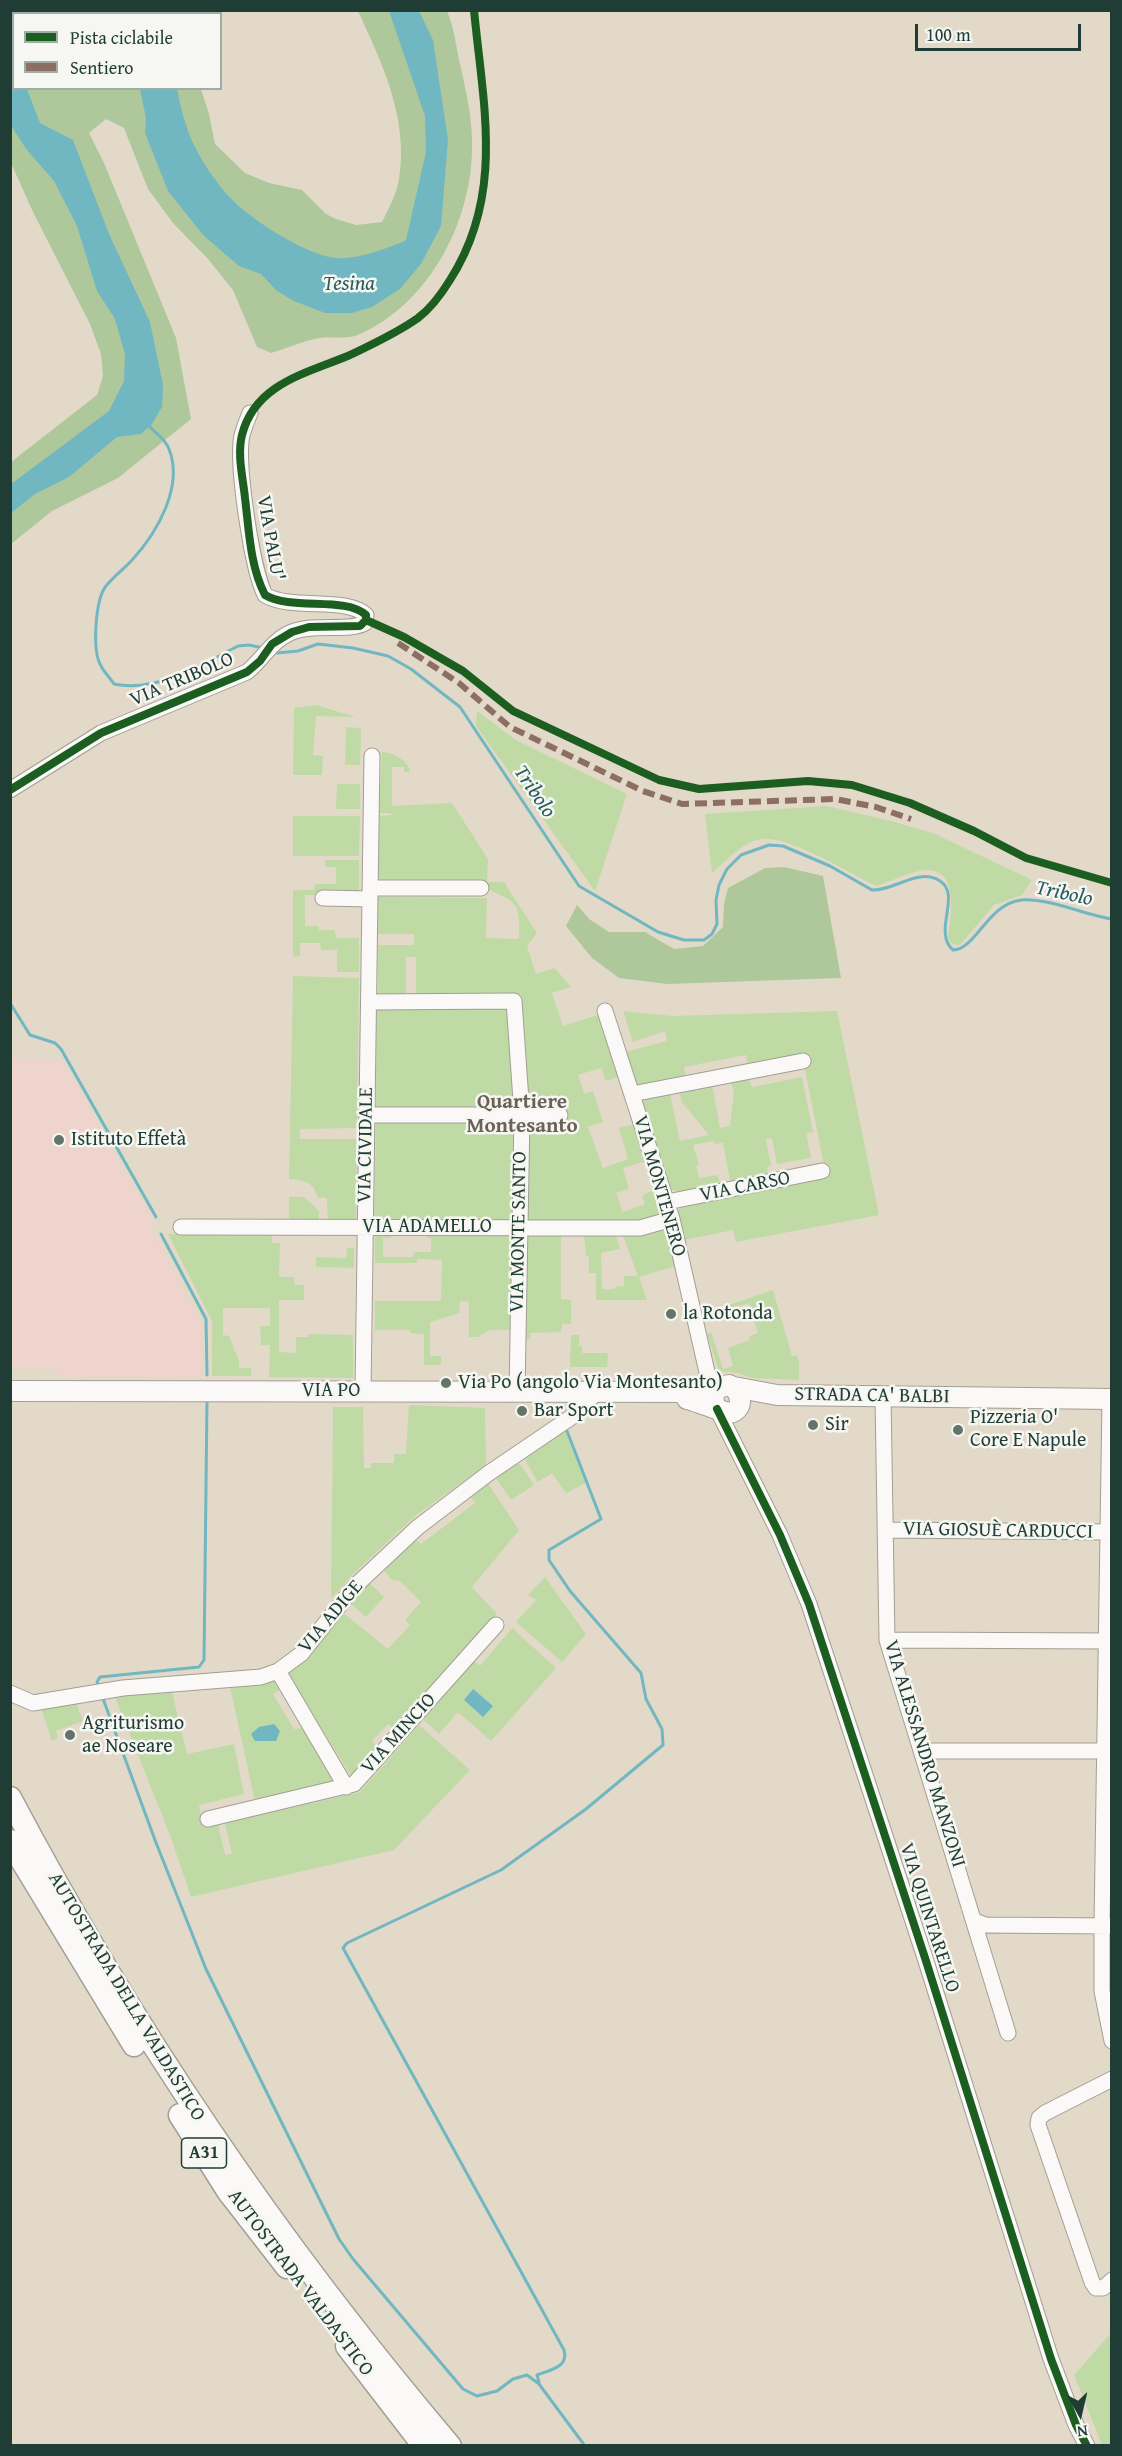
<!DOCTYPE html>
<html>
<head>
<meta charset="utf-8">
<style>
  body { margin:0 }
  #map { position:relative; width:1122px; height:2456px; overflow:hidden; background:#e3d9c8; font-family:"Gentium Book Plus",serif }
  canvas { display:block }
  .frame { position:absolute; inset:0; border:12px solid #1f3d34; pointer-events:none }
  .legend { position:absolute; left:12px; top:12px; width:210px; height:78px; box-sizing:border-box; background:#f6f6f2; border:2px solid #a0aca6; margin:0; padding:8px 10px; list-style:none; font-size:18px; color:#1f3d34 }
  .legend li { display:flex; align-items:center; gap:12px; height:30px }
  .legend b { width:30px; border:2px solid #a0aca6 }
  .north { position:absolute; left:1050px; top:2384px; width:60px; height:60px; -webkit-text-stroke:4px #f6f6f2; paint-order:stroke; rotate:172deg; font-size:16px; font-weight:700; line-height:24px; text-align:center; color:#1f3d34 }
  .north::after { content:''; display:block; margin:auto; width:21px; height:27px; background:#1f3d34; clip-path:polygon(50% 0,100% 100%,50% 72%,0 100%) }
  .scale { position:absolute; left:915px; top:24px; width:166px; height:27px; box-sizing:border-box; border:3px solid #1f3d34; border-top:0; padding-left:8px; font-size:18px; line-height:21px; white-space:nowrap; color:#1f3d34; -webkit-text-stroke:4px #f6f6f2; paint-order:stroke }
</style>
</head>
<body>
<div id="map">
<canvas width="1122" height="2456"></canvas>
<div class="frame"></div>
<ul class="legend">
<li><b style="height:8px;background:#1b5e20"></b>Pista ciclabile</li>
<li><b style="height:8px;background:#8d6e63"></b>Sentiero</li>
</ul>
<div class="north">N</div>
<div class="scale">100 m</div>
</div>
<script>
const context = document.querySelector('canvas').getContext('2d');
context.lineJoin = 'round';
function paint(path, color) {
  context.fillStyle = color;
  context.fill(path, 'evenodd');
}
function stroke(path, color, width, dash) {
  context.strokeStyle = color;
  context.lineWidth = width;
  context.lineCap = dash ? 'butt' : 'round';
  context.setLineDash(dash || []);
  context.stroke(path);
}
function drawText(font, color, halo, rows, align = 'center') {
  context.font = font + ' "Gentium Book Plus",serif';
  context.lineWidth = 5;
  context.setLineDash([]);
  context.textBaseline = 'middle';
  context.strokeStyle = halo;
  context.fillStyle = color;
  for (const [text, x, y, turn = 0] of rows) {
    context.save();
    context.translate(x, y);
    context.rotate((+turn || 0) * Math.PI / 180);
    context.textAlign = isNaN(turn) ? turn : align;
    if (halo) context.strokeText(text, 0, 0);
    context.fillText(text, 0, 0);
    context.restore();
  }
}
paint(new Path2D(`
  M11 1060H62L152 1220 153 1233 202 1326 201 1377 58 1376V1368H11Z`), '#eed4cc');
paint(new Path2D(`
  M316 705 356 717 316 716 313 755 323 756 322 775H293L294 708Z
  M477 711 516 740 627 794 595 891 476 726Z
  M346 727 359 728 361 730 360 765H345Z
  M382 752C393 752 409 761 410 772H404V767H392V806L452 803 488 859 487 882H504L537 933 527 946 536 974 555 968 571 987 552 993 563 1026 598 1015 618 1077 606 1081 601 1068 578 1075 584 1094 593 1091 603 1122 588 1127 603 1168 628 1159 619 1128 634 1124 646 1161 623 1168 629 1189 616 1193 623 1212 645 1204 642 1196 655 1189 663 1213 639 1221H527L529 1123 560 1122 529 1109 521 994H416V957H406V994H378V945H414V934H378V897L487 898 486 938 519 939C520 904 519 903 487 889V882H379V816L392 815 391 813H379Z
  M337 784H360V809H336Z
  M827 806 895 822 935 834 1032 880 1022 895 994 905 960 945 953 944 948 939C950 918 961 870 926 870 916 870 888 882 876 886 850 873 788 835 761 839 742 842 726 861 712 873L705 814Z
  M293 816H360L359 856H293Z
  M325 860H359V896L305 895V926H319V930H334L337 938H359V972H337V950H321L320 943H300V956L293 957V890H314L315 884H336V867H325Z
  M293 976 359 978 357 1128 300 1129V1139H357L356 1221H328L327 1198H318C314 1182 304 1180 289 1179Z
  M376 1009H508L514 1108 376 1107Z
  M623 1011 672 1016 837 1011 879 1215 736 1242 733 1230 684 1240 678 1211 682 1205 826 1175 802 1055 748 1064 746 1055 684 1067 686 1076 636 1086 625 1052 667 1041 665 1031 633 1042Z
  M802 1077 813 1132 806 1133 811 1158 777 1164 772 1138 766 1139 771 1166 767 1167 768 1174 730 1181 723 1143 714 1144 713 1141 693 1145 699 1165 696 1166 699 1178 717 1175 720 1183C705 1186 683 1195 669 1189L641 1106 646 1097 670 1093 680 1141 709 1135 682 1102 679 1092 712 1085 720 1128 730 1126 734 1092 731 1082 749 1078 752 1087Z
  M376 1122H513L512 1222 374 1221Z
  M289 1197H304L319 1211V1221L289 1220Z
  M668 1227 676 1266 639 1277 647 1300H596V1273H589V1256H586L584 1235 616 1236 620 1249 601 1253 602 1289H614L615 1287 624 1286V1276H638L623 1236H640Z
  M168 1234H272V1243H280L279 1277H294L295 1285H304V1300H279V1352L296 1353V1337H308L309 1334 353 1335V1378L269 1377 270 1345H261L260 1326H270V1308H223V1335L229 1336 239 1361V1368H251V1376H212V1321Z
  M375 1234 391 1235V1238H383V1257H413L414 1252H431V1238H427V1235L511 1236V1330H490L478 1337H469V1302L460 1301 459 1313 430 1322V1356H441V1365H424V1334L410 1333V1330H375V1301H441L442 1260 417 1259V1263H375Z
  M526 1235H561V1299L571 1300V1324H562L561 1332 530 1333V1339H526Z
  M347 1248H354V1268L316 1267V1257L346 1258Z
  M773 1290 792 1356 797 1355 799 1362V1380L752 1378 738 1373 719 1371 707 1334 711 1332 723 1369 733 1366 728 1348 750 1340 749 1336 758 1333 749 1303 730 1308 729 1305Z
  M571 1335H579V1346H582V1353H608L607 1367H570Z
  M409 1405 485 1408 486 1465 415 1516 352 1575 331 1599 333 1407H363L364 1468H371V1463H394V1454H406Z
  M565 1430 586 1483 566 1493 552 1473 538 1482 526 1462V1456Z
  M516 1463 521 1465 534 1485 511 1500 495 1477Z
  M487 1482 519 1530 472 1587 497 1614 394 1729 388 1724 372 1741 379 1748 355 1773 350 1774 287 1673 342 1612 388 1649 410 1625 405 1620 421 1602 400 1581 392 1580 383 1569 414 1539 421 1544 475 1503 469 1495Z
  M545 1577 586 1634 562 1662 516 1622 536 1600 528 1595Z
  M368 1582 384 1597 366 1617 350 1603Z
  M512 1628 556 1668 491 1741 458 1712 439 1734 424 1720 425 1715 474 1661 480 1666Z
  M274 1681 279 1690 273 1694 294 1729 303 1728 333 1779 330 1784 255 1801 230 1687Z
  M172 1692 187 1754 234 1744 244 1794 199 1805 203 1827 218 1824 225 1855 232 1854 225 1823 360 1792 419 1725 470 1770 394 1850 191 1897 170 1835 115 1697Z
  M74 1698 83 1721 56 1731 58 1738 52 1741 41 1708Z
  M1111 2333V2445H1102L1074 2375Z`), '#c0daa6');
paint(new Path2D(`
  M11 11H204V13L14 14V88L201 89 209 114 215 144 245 173 269 183 302 190 326 214 336 219 356 225 382 222C389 208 397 193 399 179 409 119 382 63 358 11H447C454 27 456 46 460 64 466 91 473 120 472 149 471 223 429 303 360 334 345 341 330 335 315 339 300 342 286 349 271 353L257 347 233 290 208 259 173 223 148 189 124 128 106 119 89 133 104 163 176 338 191 419 118 478 52 511 11 544V462L97 395 103 376 101 354 90 324 33 212 11 163Z
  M784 867 823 876 841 978 667 984 619 978 592 958 566 926 577 905 589 919 609 932H645L674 949 703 946 723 927 724 904 728 888 765 868Z`), '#aec89b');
paint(new Path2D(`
  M11 10 36 11V13L14 14V88L27 89 40 123 73 140 109 234 150 322 163 385 162 407 152 424 141 434 117 437 69 477 35 494 11 513V484L109 411 124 381 125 354 115 319 97 291 77 226 54 181 27 150 13 129 10 118Z
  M389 11H419L433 40 448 140 441 226 421 264 400 289 372 307 352 313H325L294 301 277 291 261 274 239 266 204 236 168 191 145 133 146 118 140 89H177C181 109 186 130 196 149 203 163 214 179 224 191 244 216 305 255 336 258 355 260 390 248 406 240L426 152 425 116Z
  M473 1689 493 1706 483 1717 464 1700Z
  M274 1724 280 1731 276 1741H255L251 1734 259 1727Z`), '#71b7c2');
stroke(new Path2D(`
  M148 425C155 433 165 438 169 449 184 486 157 533 132 560 124 569 113 577 106 586 95 600 92 651 101 666 104 672 110 678 114 684 158 693 200 665 238 646L249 645 263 648
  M272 651 277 653 298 651 318 644 353 648 388 656 411 669 460 707 579 886 658 932 684 940H704L712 934 717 924 716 900 719 885 727 869 741 855 769 845 783 846 830 866 872 890C895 891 918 867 940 881 962 895 932 932 953 950 976 949 988 904 1021 900 1045 897 1086 915 1112 919
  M10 1003 30 1035 55 1043 61 1049 156 1217
  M161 1234 206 1319 207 1375
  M99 1687 97 1682 100 1677 199 1667 204 1660 207 1400H210
  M102 1696 155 1840 206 1969 339 2239 353 2259 463 2389 477 2396 497 2391 513 2379 527 2375 539 2384 585 2446
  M539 2382 537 2375C549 2370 569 2368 564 2350L343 1948 347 1943 501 1870 586 1809 663 1745 662 1729 646 1699 641 1673 570 1591 549 1560V1550L601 1519 567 1431`), '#71b7c2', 3);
const minor = new Path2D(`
  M10 790 101 733 247 672C263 659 272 640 292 632 314 623 349 632 365 623L366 615C345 596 292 611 265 595 252 569 236 463 242 435 244 428 247 420 250 413
  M370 888H481
  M323 898 370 899
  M369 1002 514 1001 522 1115 517 1392
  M605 1011 672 1219 707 1372 716 1389
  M632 1094 803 1061
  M367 1115H560
  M667 1202 822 1171
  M181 1227 640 1228 672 1219
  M363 1391 372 756
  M883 1396 887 1640 1008 2033
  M1110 1399 1102 1926V1991L1112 2041
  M717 1409 780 1535 809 1604 926 1961 1051 2359 1076 2425 1087 2446
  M885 1530 1112 1532
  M887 1640 1112 1641
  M278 1671 346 1787
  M10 1693 33 1703 123 1688 261 1677 278 1671 301 1654 354 1587 418 1527 489 1473 573 1416 596 1393
  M921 1751H1112
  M208 1819 354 1784 496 1625
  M975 1921 985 1925 1110 1926
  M1112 2079 1045 2113 1039 2118 1038 2125 1092 2282 1096 2288H1103L1112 2280`);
const major = new Path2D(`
  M734 1387 777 1395 1112 1399
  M10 1391 714 1392
  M687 1399C696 1401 726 1413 729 1413 746 1410 741 1390 729 1385L718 1388 713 1396 715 1408`);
const highway = new Path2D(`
  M10 1798C133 2031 280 2246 450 2446
  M10 1841 134 2045
  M180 2115 228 2191 287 2267
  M347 2346 424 2446`);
stroke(minor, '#a19f94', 17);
stroke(major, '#a19f94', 22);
stroke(highway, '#a19f94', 25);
stroke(minor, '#fbf9f7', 15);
stroke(major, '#fbf9f7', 20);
stroke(highway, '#fbf9f7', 22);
stroke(new Path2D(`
  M398 643 459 683 510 727 643 791 682 804 835 799 876 807 911 819`), '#8d6e63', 6, [12, 6]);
stroke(new Path2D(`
  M366 620V615C345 596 292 611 265 595 250 566 249 530 245 498 243 478 237 455 242 435 255 383 308 373 350 355 373 344 397 333 418 318 430 309 442 293 450 280 505 194 483 105 474 10
  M366 620 404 637 463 671 513 711 659 780 699 789 808 781 852 785 910 803 974 831 1026 858 1112 883
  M10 790 101 733 247 672 260 661 272 644 292 632 309 627 360 626 366 620
  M717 1409 780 1535 809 1604 926 1961 1051 2359 1076 2425 1087 2446`), '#1b5e20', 8);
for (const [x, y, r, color] of [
  [59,1140,6,"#647468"],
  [671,1314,6,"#647468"],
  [446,1383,6,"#647468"],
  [522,1411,6,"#647468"],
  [813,1425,6,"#647468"],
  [958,1430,6,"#647468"],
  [70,1735,6,"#647468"]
]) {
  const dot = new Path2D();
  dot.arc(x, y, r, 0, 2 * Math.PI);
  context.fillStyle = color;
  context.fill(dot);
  stroke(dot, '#f6f6f2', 2);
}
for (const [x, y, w] of [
  [204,2153,45]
]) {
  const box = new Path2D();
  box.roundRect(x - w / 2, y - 15, w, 30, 4.5);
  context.fillStyle = '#f6f6f2';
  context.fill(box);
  stroke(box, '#1f3d34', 1.5);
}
drawText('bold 18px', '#1f3d34', null, [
  ["A31",204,2153]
]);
drawText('20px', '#1f3d34', '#f6f6f2', [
  ["VIA PALU'",270,538,80],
  ["VIA TRIBOLO",182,680,-23],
  ["VIA CIVIDALE",366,1145,-89],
  ["VIA MONTENERO",659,1186,74],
  ["VIA CARSO",745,1187,-11],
  ["VIA ADAMELLO",427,1227],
  ["VIA MONTE SANTO",519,1232,-89],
  ["VIA PO",331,1391],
  ["STRADA CA' BALBI",872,1396,1],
  ["VIA GIOSUÈ CARDUCCI",998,1531,1],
  ["VIA ADIGE",331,1617,-50],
  ["VIA MINCIO",399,1734,-48],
  ["VIA ALESSANDRO MANZONI",924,1754,73],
  ["VIA QUINTARELLO",929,1918,72],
  ["AUTOSTRADA DELLA VALDASTICO",126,1997,59],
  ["AUTOSTRADA VALDASTICO",300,2283,53]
]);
drawText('20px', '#1f3d34', '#f6f6f2', [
  ["Istituto Effetà",71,1140],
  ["la Rotonda",683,1314],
  ["Via Po (angolo Via Montesanto)",458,1383],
  ["Bar Sport",534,1411],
  ["Pizzeria O'",970,1418],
  ["Core E Napule",970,1441],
  ["Sir",825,1425],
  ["Agriturismo",82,1724],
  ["ae Noseare",82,1747]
], 'left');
drawText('italic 21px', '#295d5e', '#f6f6f2', [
  ["Tesina",349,285],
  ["Tribolo",534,792,56],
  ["Tribolo",1064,894,12]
]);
drawText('bold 21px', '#6b6257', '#f6f6f2', [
  ["Quartiere",522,1103],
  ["Montesanto",522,1127]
]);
</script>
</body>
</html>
